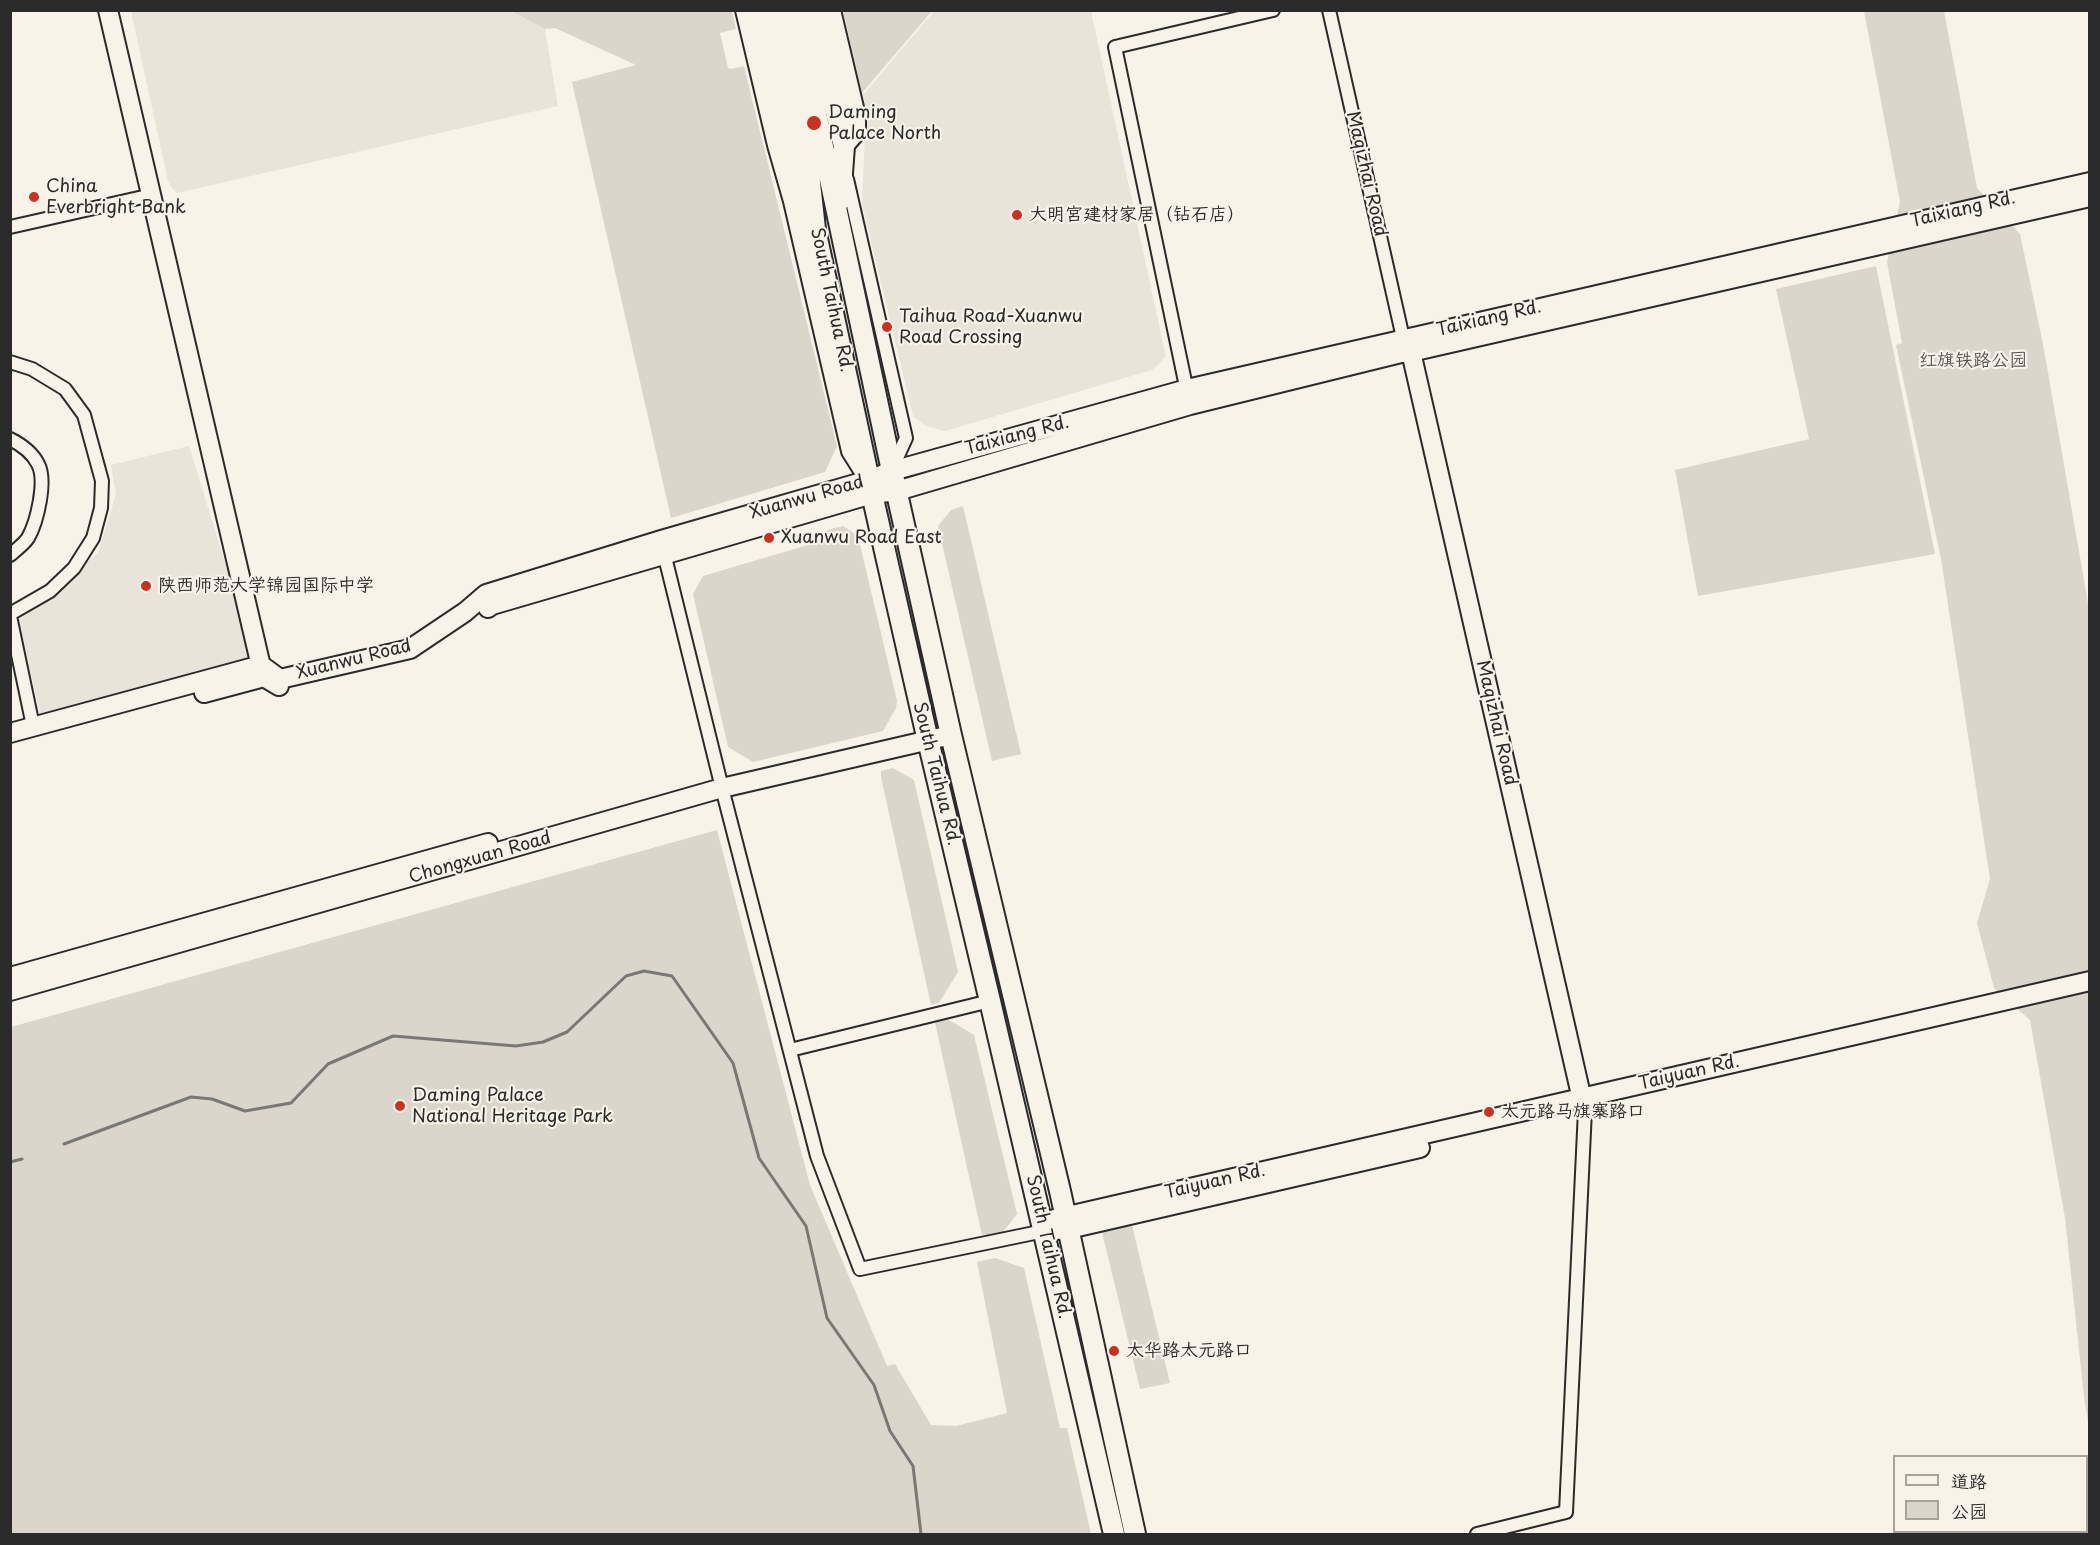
<!DOCTYPE html>
<html>
<head>
<meta charset="utf-8">
<style>
  body { margin:0 }
  #map { position:relative; width:2100px; height:1545px; overflow:hidden; background:#f7f3e8; font-family:"Playpen Sans","LXGW WenKai TC",sans-serif }
  canvas { display:block }
  .frame { position:absolute; inset:0; border:12px solid #2b2b2b; pointer-events:none }
  .legend { position:absolute; left:1893px; top:1455px; width:195px; height:78px; box-sizing:border-box; background:#f7f3e8; border:2px solid #a5a39c; margin:0; padding:8px 10px; list-style:none; font-size:18px; color:#2b2b2b }
  .legend li { display:flex; align-items:center; gap:12px; height:30px }
  .legend b { width:30px; border:2px solid #a5a39c }
</style>
</head>
<body>
<div id="map">
<canvas width="2100" height="1545"></canvas>
<div class="frame"></div>
<ul class="legend">
<li><b style="height:8px;background:#f7f3e8"></b>道路</li>
<li><b style="height:16px;background:#dad6cc"></b>公园</li>
</ul>
</div>
<script>
const context = document.querySelector('canvas').getContext('2d');
context.lineJoin = 'round';
function paint(path, color) {
  context.fillStyle = color;
  context.fill(path, 'evenodd');
}
function stroke(path, color, width, dash) {
  context.strokeStyle = color;
  context.lineWidth = width;
  context.lineCap = dash ? 'butt' : 'round';
  context.setLineDash(dash || []);
  context.stroke(path);
}
function drawText(font, color, halo, rows, align = 'center') {
  context.font = font + ' "Playpen Sans","LXGW WenKai TC",sans-serif';
  context.lineWidth = 4.5;
  context.setLineDash([]);
  context.textBaseline = 'middle';
  context.strokeStyle = halo;
  context.fillStyle = color;
  for (const [text, x, y, turn = 0] of rows) {
    context.save();
    context.translate(x, y);
    context.rotate((+turn || 0) * Math.PI / 180);
    context.textAlign = isNaN(turn) ? turn : align;
    if (halo) context.strokeText(text, 0, 0);
    context.fillText(text, 0, 0);
    context.restore();
  }
}
paint(new Path2D(`
  M131 11H511L545 29 558 106 177 193 171 187 168 181Z
  M934 11H1091L1166 357 1152 370 945 431 926 426 913 416 862 204 866 112 863 95Z
  M189 446 254 656 40 714 19 620 98 553 116 494 111 465Z`), '#e8e4da');
paint(new Path2D(`
  M843 10H932V11L862 93Z
  M511 11H732L736 29 720 33 728 68 731 69 744 66 837 446 825 472 671 518 572 82 636 65 555 28 545 29Z
  M1864 11H1944L1977 188 2020 234 2043 344 2089 609V1428L2084 1397 2065 1218 2030 1020 1994 988 1977 923 1990 879 1941 559 1896 345 1902 343 1887 262 1900 202Z
  M1876 266 1935 554 1698 596 1675 470 1809 439 1776 289Z
  M963 506 1021 754 992 761 938 526 951 510Z
  M843 526 858 536 897 701 896 708 883 731 753 762 728 747 693 594 703 576 828 539 827 530Z
  M893 768 914 780 958 972 939 1003 931 1005 881 777V771Z
  M717 830 810 1185 887 1366 895 1364 931 1425 956 1426 1007 1413 977 1262 995 1258 1024 1268 1060 1428H1067L1091 1534H11V1027Z
  M946 1018 974 1035 1017 1214 999 1237 987 1240 985 1234 982 1235 936 1027 935 1021Z
  M1131 1221 1170 1383 1140 1389 1101 1228Z`), '#dad6cc');
stroke(new Path2D(`
  M64 1144 191 1097 212 1099 245 1111 291 1103 328 1064 393 1036 516 1046 543 1042 567 1032 626 976 644 971 672 976 733 1063 759 1158 806 1226 827 1318 874 1385 890 1431 913 1466 921 1534
  M10 1162 22 1159`), '#7a7874', 3);
const street = new Path2D(`
  M1329 10 1403 338 1402 345
  M847 179 906 438 892 469
  M10 227 152 195
  M10 362 32 369 65 389 84 415 102 481 101 508 93 538 74 568 50 591 10 614
  M1188 396 1115 47 1273 10
  M10 439C22 445 32 452 38 464 47 481 37 522 28 538 24 544 16 550 10 555
  M663 549 722 788 817 1156 860 1269 1044 1231
  M10 616 33 726
  M790 1050 990 1001
  M1477 1534 1566 1512 1585 1110`);
const secondary = new Path2D(`
  M108 10 263 675
  M745 10 777 145 793 201 851 451 866 475
  M831 10 856 116V132L844 146
  M1406 344 1411 352 1584 1108
  M488 608 492 605 848 501 872 494 897 491 1190 405 1401 353 1411 352 2090 197
  M204 693 264 677 279 686
  M10 733 261 665 280 679 410 649 465 612 486 594 661 540 869 480 892 471 1187 389 2090 182
  M10 977 488 843
  M10 991 722 788 951 735
  M1042 1222 2090 981
  M1055 1230 1069 1229 1420 1148`);
const primary = new Path2D(`
  M758 10 787 150 804 197
  M774 10 807 155 815 229 872 494 926 732 990 1001 1114 1534
  M794 10 892 471 951 735 1060 1191 1135 1534
  M813 10 844 146 840 200`);
stroke(street, '#2b2b2b', 16);
stroke(secondary, '#2b2b2b', 22);
stroke(primary, '#2b2b2b', 24);
stroke(street, '#f7f3e8', 12);
stroke(secondary, '#f7f3e8', 18);
stroke(primary, '#f7f3e8', 20);
for (const [x, y, r, color] of [
  [814,123,8,"#c8321e"],
  [34,197,6,"#c8321e"],
  [1017,215,6,"#c8321e"],
  [887,327,6,"#c8321e"],
  [769,538,6,"#c8321e"],
  [146,586,6,"#c8321e"],
  [400,1106,6,"#c8321e"],
  [1489,1112,6,"#c8321e"],
  [1114,1351,6,"#c8321e"]
]) {
  const dot = new Path2D();
  dot.arc(x, y, r, 0, 2 * Math.PI);
  context.fillStyle = color;
  context.fill(dot);
  stroke(dot, '#f7f3e8', 2);
}
drawText('18px', '#2b2b2b', '#f7f3e8', [
  ["Daming",828,113],
  ["Palace North",828,134],
  ["China",46,187],
  ["Everbright Bank",46,208],
  ["大明宫建材家居（钻石店）",1029,215],
  ["Taihua Road-Xuanwu",899,317],
  ["Road Crossing",899,338],
  ["Xuanwu Road East",781,538],
  ["陕西师范大学锦园国际中学",158,586],
  ["Daming Palace",412,1096],
  ["National Heritage Park",412,1117],
  ["太元路马旗寨路口",1501,1112],
  ["太华路太元路口",1126,1351]
], 'left');
drawText('18px', '#2b2b2b', '#f7f3e8', [
  ["Maqizhai Road",1366,174,77],
  ["Taixiang Rd.",1963,210,-13],
  ["South Taihua Rd.",831,300,78],
  ["Taixiang Rd.",1489,319,-13],
  ["Taixiang Rd.",1017,436,-15],
  ["Xuanwu Road",807,498,-16],
  ["Xuanwu Road",354,660,-14],
  ["Maqizhai Road",1496,723,77],
  ["South Taihua Rd.",936,774,76],
  ["Chongxuan Road",480,858,-16],
  ["Taiyuan Rd.",1689,1073,-13],
  ["Taiyuan Rd.",1215,1182,-13],
  ["South Taihua Rd.",1048,1247,77]
]);
drawText('18px', '#575653', '#f7f3e8', [
  ["红旗铁路公园",1973,361]
]);
</script>
</body>
</html>
